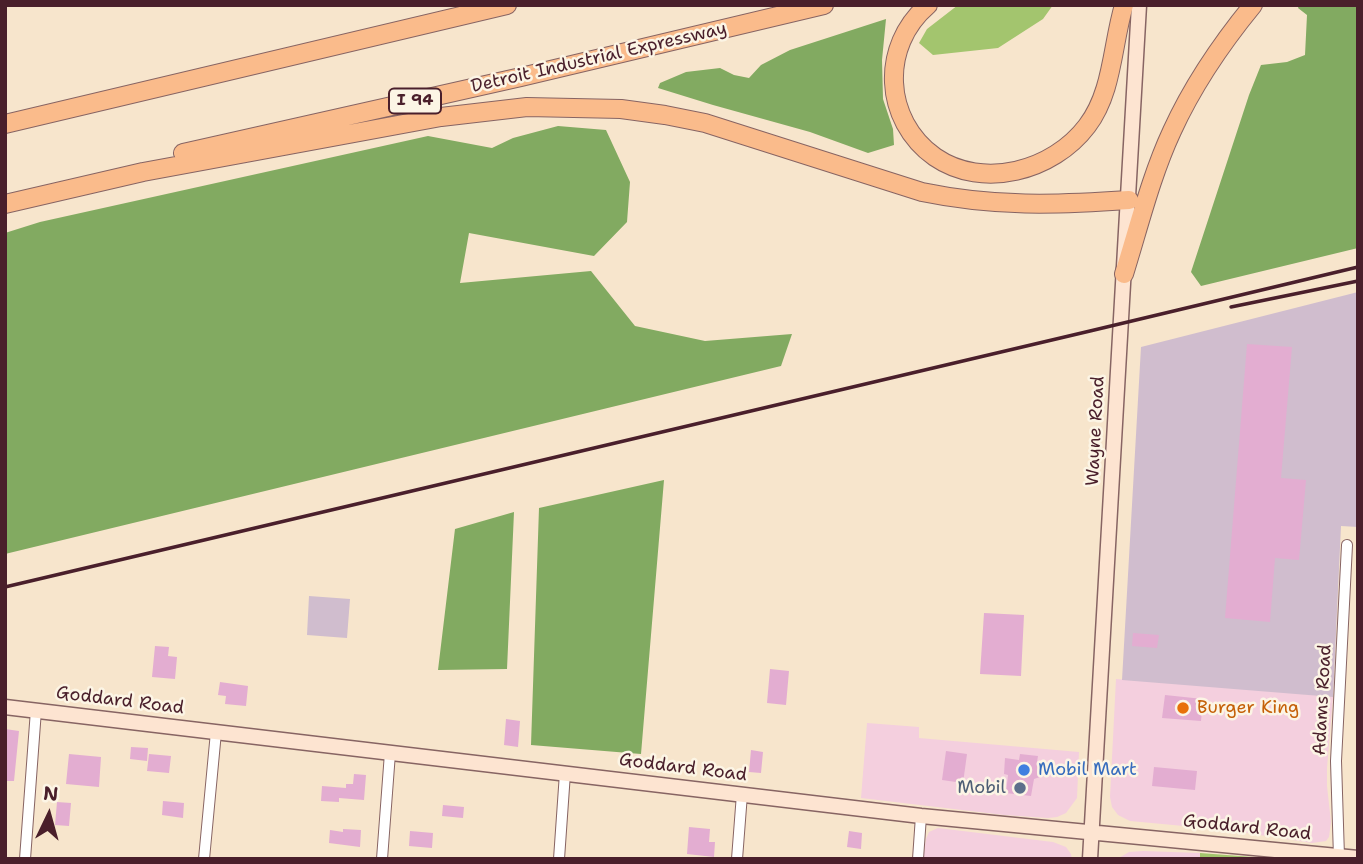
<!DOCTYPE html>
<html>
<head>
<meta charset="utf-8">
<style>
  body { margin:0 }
  #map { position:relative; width:1363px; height:864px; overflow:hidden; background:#f7e5cc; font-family:"Shantell Sans",sans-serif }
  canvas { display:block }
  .frame { position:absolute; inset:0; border:7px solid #4a1f2b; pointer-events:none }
  .north { position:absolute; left:14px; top:780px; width:70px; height:70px; -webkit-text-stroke:5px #fcf5e5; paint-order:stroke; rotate:5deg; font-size:19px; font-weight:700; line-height:28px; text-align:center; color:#4a1f2b }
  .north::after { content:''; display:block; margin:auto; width:24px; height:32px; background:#4a1f2b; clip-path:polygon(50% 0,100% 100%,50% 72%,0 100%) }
</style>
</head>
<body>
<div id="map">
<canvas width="1363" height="864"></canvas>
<div class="frame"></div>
<div class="north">N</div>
</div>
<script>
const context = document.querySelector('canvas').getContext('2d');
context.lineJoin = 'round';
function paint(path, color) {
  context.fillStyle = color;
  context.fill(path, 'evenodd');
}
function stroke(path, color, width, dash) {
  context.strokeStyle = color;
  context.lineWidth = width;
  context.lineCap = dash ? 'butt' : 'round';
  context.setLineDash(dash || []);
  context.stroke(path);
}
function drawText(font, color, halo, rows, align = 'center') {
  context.font = font + ' "Shantell Sans",sans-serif';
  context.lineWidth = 5;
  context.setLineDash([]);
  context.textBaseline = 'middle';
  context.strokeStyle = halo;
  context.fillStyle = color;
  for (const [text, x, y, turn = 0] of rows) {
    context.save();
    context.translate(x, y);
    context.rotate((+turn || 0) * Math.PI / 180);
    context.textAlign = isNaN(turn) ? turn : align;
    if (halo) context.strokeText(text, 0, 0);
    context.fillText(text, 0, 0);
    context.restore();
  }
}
paint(new Path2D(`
  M1116 679 1243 688 1333 697 1327 768V786L1331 822 1329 837 1326 841 1312 843 1227 830 1130 821 1118 815 1112 807 1110 797Z
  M867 723 919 727V738L1079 752 1077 798 1066 813 1057 817 1048 818 1004 815 861 798Z
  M938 828 1053 842 1066 847 1071 854 1072 859H923L926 839 929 832Z
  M1143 851 1200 853V859H1117L1129 852Z`), '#f4cfde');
paint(new Path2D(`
  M1358 292V527L1341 526 1333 697 1122 680 1141 347Z
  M309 596 350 599 347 638 307 635Z`), '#d0bdce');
paint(new Path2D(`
  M958 5H1053L1043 19 998 48 933 55 919 43 927 29Z
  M1200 853 1279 859H1200Z`), '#a3c56e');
paint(new Path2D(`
  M1299 5H1358V248L1201 286 1191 272 1249 95 1261 65 1287 62 1305 55 1307 15 1298 8Z
  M886 19 882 60 883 99 893 129 894 145 868 153 810 132 713 105 658 88 660 83 686 72 720 68 734 75 749 78 761 65 790 50Z
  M558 126 606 130 630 182 627 222 594 256 469 233 460 283 591 271 635 326 705 341 792 334 781 366 5 554V233L40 222 428 136 492 148 513 138Z
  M664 480 641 754 531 745 539 508Z
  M514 512 507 669 438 670 455 529Z`), '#82aa61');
paint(new Path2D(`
  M1247 344 1292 347 1281 478 1306 480 1299 560 1275 558 1270 622 1225 618Z
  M984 613 1024 615 1021 676 980 674Z
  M1133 633 1159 635 1157 648 1132 646Z
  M155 646 169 647 168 656 177 657 175 679 152 677Z
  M770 669 789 671 786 705 767 703Z
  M220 682 248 686 246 706 225 704 226 696 218 695Z
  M1165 695 1203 699 1201 721 1162 718Z
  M506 719 520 721 518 747 504 745Z
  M5 729 19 731 14 781H5Z
  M131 747 148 748 147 761 130 759Z
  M751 750 763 752 761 773 749 772Z
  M946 751 967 754 963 783 942 780Z
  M69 754 101 757 99 787 66 784Z
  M149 754 171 756 169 773 147 771Z
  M1020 754 1038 756 1037 762 1045 763 1043 776 1034 779 1031 796 1006 793 1008 775 1004 774 1005 758 1019 760Z
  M1154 767 1197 771 1195 790 1152 786Z
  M354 774 366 775 364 800 339 798V802L321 801 322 786 346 788V784H353Z
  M163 801 184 803 183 818 162 815Z
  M57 802 71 803 69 826 55 825Z
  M443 805 464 807 463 818 442 816Z
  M689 827 710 829 709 842H715L714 857 687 854Z
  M343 829 361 830 360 847 329 843 330 830 343 832Z
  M410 831 433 833 432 848 409 846Z
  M849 831 862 833 861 849 847 847Z`), '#e3add1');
const minor = new Path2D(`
  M1339 857 1336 761 1347 545
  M25 859 36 710
  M204 859 216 732
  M382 859 390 753
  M559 859 565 773
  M737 859 742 794
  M918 859 921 816`);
const secondary = new Path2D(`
  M5 707 921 816 1358 858
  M1090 859 1139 5`);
const motorway = new Path2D(`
  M928 5C880 46 883 120 935 157 983 190 1053 171 1087 126 1113 92 1112 45 1124 5
  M5 124 507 5
  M183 153 521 77 824 5
  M5 204 143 172 441 117 527 107 621 109 665 115 705 123 922 192C994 207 1056 205 1129 200
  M1124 274C1139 226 1151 176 1172 131 1193 85 1221 44 1253 5`);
stroke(minor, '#876463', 12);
stroke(secondary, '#876463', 17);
stroke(motorway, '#876463', 20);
stroke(minor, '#fff', 10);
stroke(secondary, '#fde4d1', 14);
stroke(motorway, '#fabb8b', 18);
stroke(new Path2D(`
  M1231 307 1358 281
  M5 587 1090 331 1358 267`), '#4a1f2b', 3.5);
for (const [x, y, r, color] of [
  [1183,708,7,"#e8710a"],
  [1024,770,7,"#3f7fe0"],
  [1020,788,7,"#5c6f8a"]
]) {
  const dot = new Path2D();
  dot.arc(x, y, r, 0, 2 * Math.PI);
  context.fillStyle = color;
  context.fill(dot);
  stroke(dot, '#fcf5e5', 2.5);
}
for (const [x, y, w] of [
  [415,101,52]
]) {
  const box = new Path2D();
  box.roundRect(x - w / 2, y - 12.5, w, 25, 5);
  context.fillStyle = '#fcf5e5';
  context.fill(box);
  stroke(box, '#4a1f2b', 2);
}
drawText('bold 16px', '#4a1f2b', null, [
  ["I 94",415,101]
]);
drawText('18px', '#4a1f2b', '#fcf5e5', [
  ["Detroit Industrial Expressway",599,58,-13],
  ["Wayne Road",1096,431,-87],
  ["Adams Road",1323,700,-87],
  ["Goddard Road",120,701,7],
  ["Goddard Road",683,768,7],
  ["Goddard Road",1247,828,6]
]);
drawText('18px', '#c56008', '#fcf5e5', [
  ["Burger King",1197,708]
], 'left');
drawText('18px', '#366cbe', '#fcf5e5', [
  ["Mobil Mart",1038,770]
], 'left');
drawText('18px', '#4e5e75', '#fcf5e5', [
  ["Mobil",1006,788]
], 'right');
</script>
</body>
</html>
